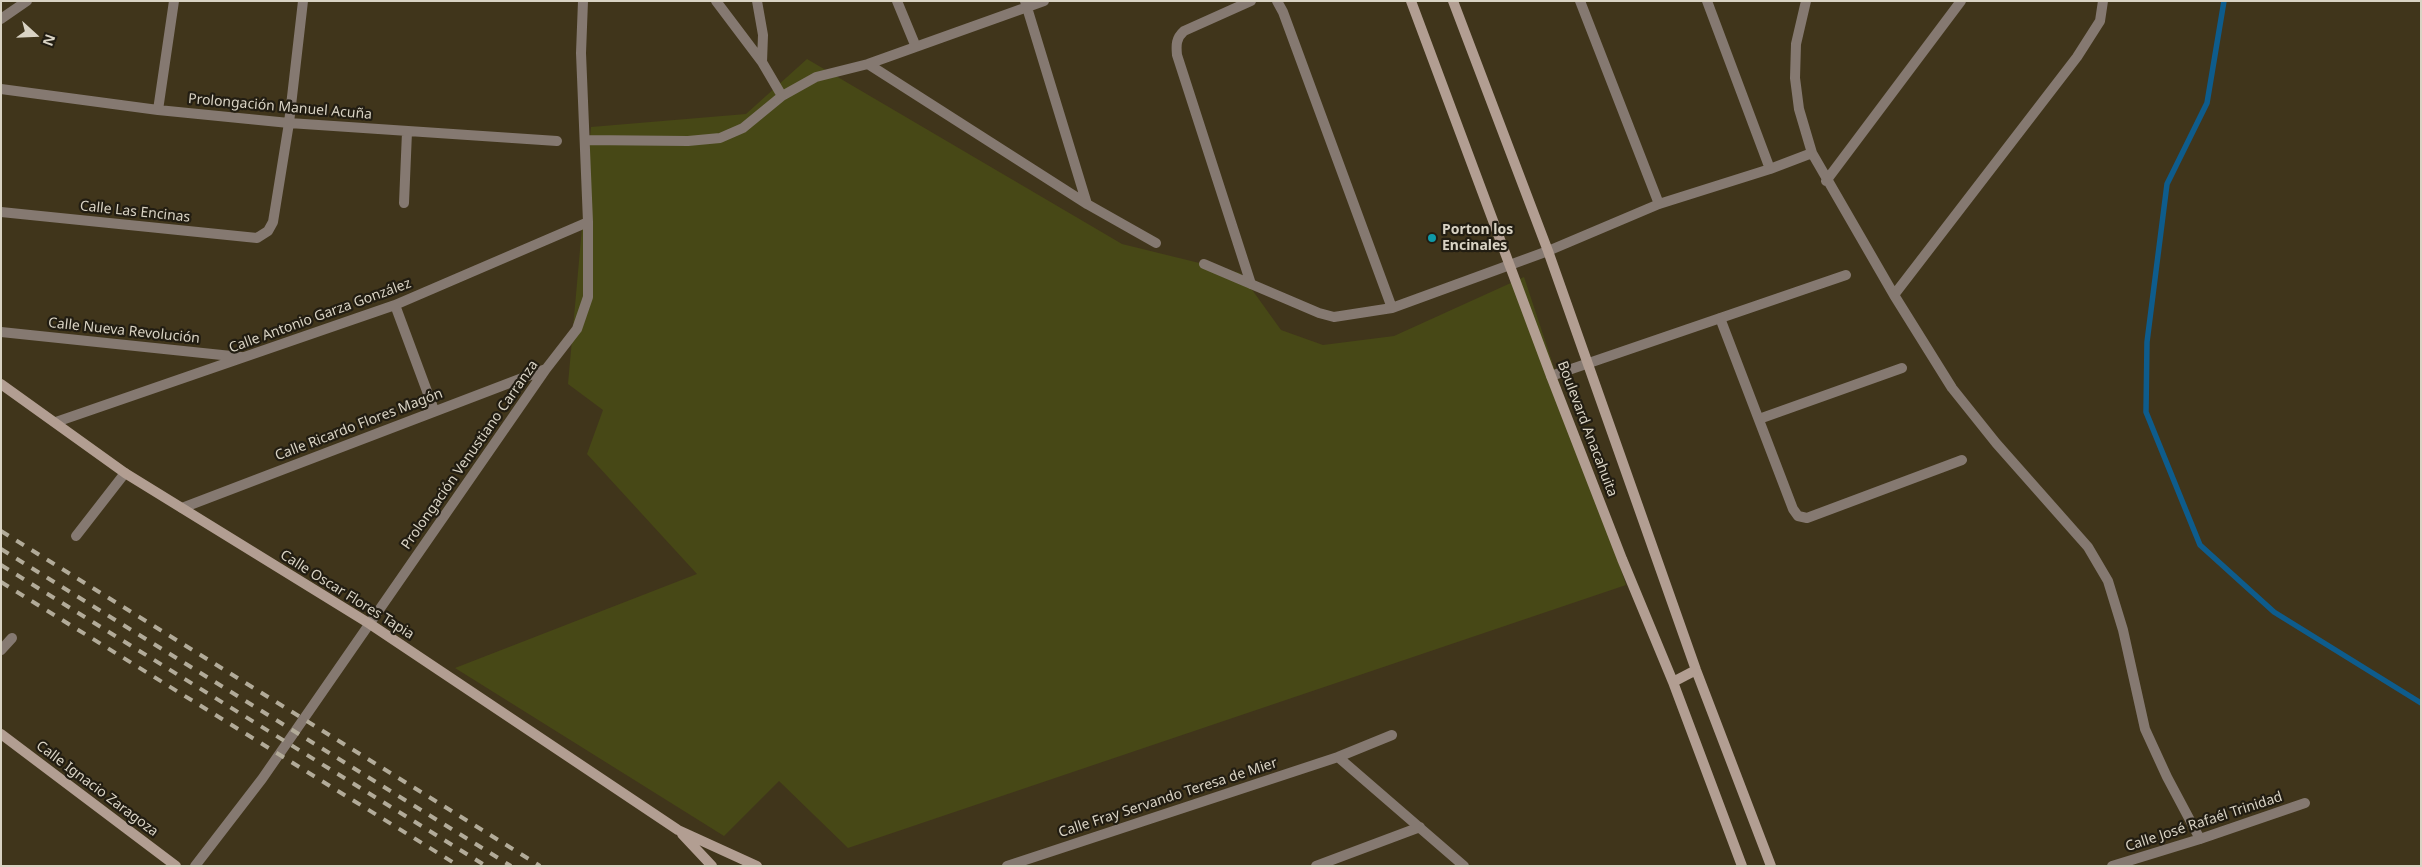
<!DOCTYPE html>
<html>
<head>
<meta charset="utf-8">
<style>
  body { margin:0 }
  #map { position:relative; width:2422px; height:867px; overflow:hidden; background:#40351b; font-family:"Noto Sans",sans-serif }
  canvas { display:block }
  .frame { position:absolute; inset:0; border:2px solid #d9d3c4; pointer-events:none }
  .north { position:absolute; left:10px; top:10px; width:50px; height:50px; -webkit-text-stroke:4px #221d12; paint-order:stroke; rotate:110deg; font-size:14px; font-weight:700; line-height:20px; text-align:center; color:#d9d3c4 }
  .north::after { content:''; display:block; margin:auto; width:18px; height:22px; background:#d9d3c4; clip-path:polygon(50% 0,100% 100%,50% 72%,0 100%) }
</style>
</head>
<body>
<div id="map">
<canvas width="2422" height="867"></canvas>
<div class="frame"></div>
<div class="north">N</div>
</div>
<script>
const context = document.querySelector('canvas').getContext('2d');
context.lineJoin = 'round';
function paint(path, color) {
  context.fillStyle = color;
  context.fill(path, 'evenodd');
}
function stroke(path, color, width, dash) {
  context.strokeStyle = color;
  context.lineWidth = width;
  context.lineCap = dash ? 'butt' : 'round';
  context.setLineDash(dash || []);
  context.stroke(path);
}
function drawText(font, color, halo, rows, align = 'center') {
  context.font = font + ' "Noto Sans",sans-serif';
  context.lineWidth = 4.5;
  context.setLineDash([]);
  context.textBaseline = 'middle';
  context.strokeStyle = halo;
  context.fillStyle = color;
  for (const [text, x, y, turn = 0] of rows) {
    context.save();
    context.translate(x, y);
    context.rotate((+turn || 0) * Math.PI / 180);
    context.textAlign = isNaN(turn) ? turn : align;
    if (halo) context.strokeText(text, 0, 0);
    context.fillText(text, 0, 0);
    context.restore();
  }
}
paint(new Path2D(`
  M807 59 1122 244 1240 273 1281 330 1323 345 1394 336 1524 277 1626 585 848 848 779 781 724 836 455 668 697 574 587 454 603 410 568 384 591 127 746 114Z`), '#474816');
stroke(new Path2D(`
  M2224 1 2207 103 2167 184 2147 342 2146 412 2200 545 2274 612 2421 703`), '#0e5c8c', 5.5);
stroke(new Path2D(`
  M716 1 762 62 782 96
  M757 1 763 35 762 62
  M897 1 916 47
  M1025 1 1087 204
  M1277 1 1283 12 1392 308
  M1580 1 1659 204
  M1707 1 1770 169
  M1806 1 1796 44 1795 78 1799 109 1812 153 1894 295 1952 388 1996 443 2088 547 2108 581 2123 630 2145 729 2167 777 2200 839
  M1 19 27 1
  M868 64 1087 204 1156 243
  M1 89 158 110 289 123 557 141
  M158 110 174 1
  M585 140 688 141 720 138 743 128 782 96 816 77 868 64 1044 1
  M1826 181 1961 1
  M404 203 407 132
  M1 212 257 238 268 231 273 222 289 123 303 1
  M1204 264 1319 313 1334 317 1392 308 1548 251 1659 204 1770 169 1812 153
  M1251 284 1177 55C1176 45 1176 38 1184 31L1251 1
  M1894 295 2077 57 2100 21 2103 1
  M395 305 434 410
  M1720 318 1793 509 1798 516 1807 518 1962 460
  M1 332 241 357
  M1551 376 1846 275
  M1759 419 1902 368
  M56 422 395 305 588 222
  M182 508 546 369
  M76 536 125 473
  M1 650 12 638
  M1338 757 1464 866
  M195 866 262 779 546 369 577 329 588 297V222L581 53 583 1
  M1007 866 1338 757 1392 735
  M1316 866 1420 827
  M2112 866 2200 839 2305 803`), '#857971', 10);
stroke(new Path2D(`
  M1411 1 1551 376 1622 559 1673 682 1742 866
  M1453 1 1548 251 1696 670 1771 866
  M1 384 125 473 370 624 678 830 757 866
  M1673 682 1696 670
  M1 734 176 866
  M682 834 712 866`), '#b29e92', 10);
stroke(new Path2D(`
  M1 531 540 866
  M1 549 511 866
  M1 565 486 866
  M1 582 459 866`), '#b2ab99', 4, [9, 9]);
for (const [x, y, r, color] of [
  [1432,238,5,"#0f9aa8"]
]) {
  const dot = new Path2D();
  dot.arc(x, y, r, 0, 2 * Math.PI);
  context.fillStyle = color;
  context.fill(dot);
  stroke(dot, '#221d12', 2);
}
drawText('14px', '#d9d3c4', '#221d12', [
  ["Prolongación Manuel Acuña",280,107,5],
  ["Calle Las Encinas",135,212,6],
  ["Calle Antonio Garza González",320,316,-20],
  ["Calle Nueva Revolución",124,331,6],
  ["Calle Ricardo Flores Magón",359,425,-21],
  ["Boulevard Anacahuita",1587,429,69],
  ["Prolongación Venustiano Carranza",470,455,-55],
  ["Calle Oscar Flores Tapia",347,595,32],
  ["Calle Ignacio Zaragoza",97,789,37],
  ["Calle Fray Servando Teresa de Mier",1168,798,-18],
  ["Calle José Rafaél Trinidad",2204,822,-18]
]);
drawText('bold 14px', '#d9d3c4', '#221d12', [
  ["Porton los",1442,230],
  ["Encinales",1442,246]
], 'left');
</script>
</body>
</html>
